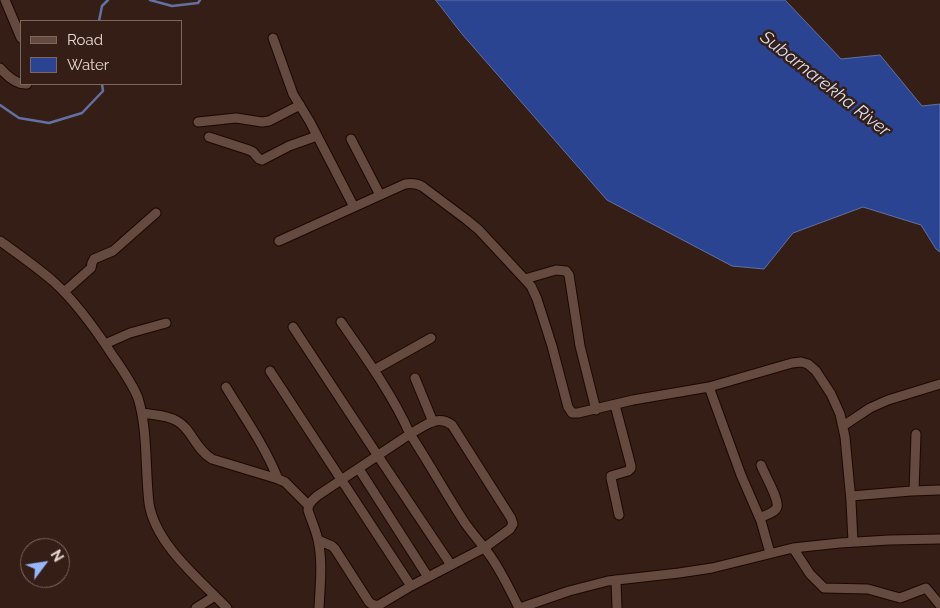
<!DOCTYPE html>
<html>
<head>
<meta charset="utf-8">
<style>
  body { margin:0 }
  #map { position:relative; width:940px; height:608px; overflow:hidden; background:#351e15; font-family:Raleway,sans-serif }
  canvas { display:block }
  .legend { position:absolute; left:20px; top:20px; width:162px; height:65px; box-sizing:border-box; background:#351e15; border:1px solid #7d6860; margin:0; padding:6px 9px; list-style:none; font-size:15px; color:#e8d8d1 }
  .legend li { display:flex; align-items:center; gap:10px; height:25px }
  .legend b { width:25px; border:1px solid #7d6860 }
  .north { position:absolute; left:20px; top:538px; width:50px; height:50px; box-sizing:border-box; background:#351e15; border:1px solid #7d6860; border-radius:50%; rotate:59deg; font-size:14px; font-weight:700; line-height:20px; text-align:center; color:#e8d8d1 }
  .north::after { content:''; display:block; margin:auto; width:18px; height:22px; background:#98b6fd; clip-path:polygon(50% 0,100% 100%,50% 72%,0 100%) }
</style>
</head>
<body>
<div id="map">
<canvas width="940" height="608"></canvas>
<ul class="legend">
<li><b style="height:6px;background:#644a3f"></b>Road</li>
<li><b style="height:14px;background:#2a4491"></b>Water</li>
</ul>
<div class="north">N</div>
</div>
<script>
const context = document.querySelector('canvas').getContext('2d');
context.lineJoin = 'round';
function paint(path, color) {
  context.fillStyle = color;
  context.fill(path, 'evenodd');
}
function stroke(path, color, width, dash) {
  context.strokeStyle = color;
  context.lineWidth = width;
  context.lineCap = dash ? 'butt' : 'round';
  context.setLineDash(dash || []);
  context.stroke(path);
}
function drawText(font, color, halo, rows, align = 'center') {
  context.font = font + ' Raleway,sans-serif';
  context.lineWidth = 5;
  context.setLineDash([]);
  context.textBaseline = 'middle';
  context.strokeStyle = halo;
  context.fillStyle = color;
  for (const [text, x, y, turn = 0] of rows) {
    context.save();
    context.translate(x, y);
    context.rotate((+turn || 0) * Math.PI / 180);
    context.textAlign = isNaN(turn) ? turn : align;
    if (halo) context.strokeText(text, 0, 0);
    context.fillText(text, 0, 0);
    context.restore();
  }
}
const water = new Path2D(`
  M436 0H785L841 59 880 55 922 106 940 104V252L936 249 921 225 863 207 793 233 764 269 732 266 607 200 462 34Z`);
paint(water, '#2a4491');
stroke(water, '#6370a4', 1);
stroke(new Path2D(`
  M150 0 172 6 198 3 200 0
  M99 21 102 6 108 0
  M0 105 19 118 49 123 82 113 103 91 102 84`), '#6370a4', 2.5);
const minor = new Path2D(`
  M5 0 21 38
  M273 38 293 94 310 122 354 207
  M0 68C6 75 17 85 27 84
  M198 122 236 118 262 122 269 121 300 105
  M209 137 249 150 253 152 259 159 262 160 289 146 317 136
  M351 139 380 195
  M0 241C18 254 37 267 54 282 77 303 96 330 113 356 122 369 132 383 138 398 148 430 145 470 149 503 155 544 200 580 227 608
  M279 241 405 184C412 183 417 183 423 187L467 220 479 230 531 286 537 299 552 346 568 407 572 413H578L633 400 709 387 792 363 801 362 808 364 816 371 831 394 840 414 845 437 851 501 853 542
  M525 279 556 270 566 271 569 275 580 346 596 410
  M64 292 91 268 92 263 94 259 113 251 156 213
  M293 327 378 456 451 565
  M105 344 130 333 166 323
  M374 370 431 338
  M270 371 411 586
  M415 378 433 422
  M226 387C244 417 265 446 278 479
  M709 387 741 475 761 521 770 553
  M615 405 631 466V468L628 471 611 476V478L619 515
  M142 413C154 415 167 415 177 421 191 428 195 449 212 459L278 479 285 482 308 505
  M843 426 870 408 888 400 940 384
  M359 469 428 577
  M914 491 916 434
  M851 496 911 491 940 490
  M760 518C765 515 775 513 777 507 779 498 764 474 761 465
  M318 540 332 546 335 549 369 602C372 605 375 606 379 605L411 586 484 548 510 529 513 524 511 518 452 425C437 414 425 426 410 434 429 463 446 494 465 523 474 536 485 547 493 560 503 575 511 592 519 608
  M793 548 810 574 824 588 868 589 900 598 926 588 940 605
  M616 580 617 608
  M196 608 215 596
  M319 608C320 586 323 562 318 540 316 530 311 520 308 510 308 503 312 501 317 496L410 434C392 394 366 358 341 322
  M520 608 569 591 608 581 679 573 712 568 793 548 840 543 889 540 940 539`);
stroke(minor, '#1b0802', 11);
stroke(minor, '#644a3f', 9);
drawText('italic 18px', '#d3ddf3', '#351e15', [
  ["Subarnarekha River",825,84,38]
]);
</script>
</body>
</html>
